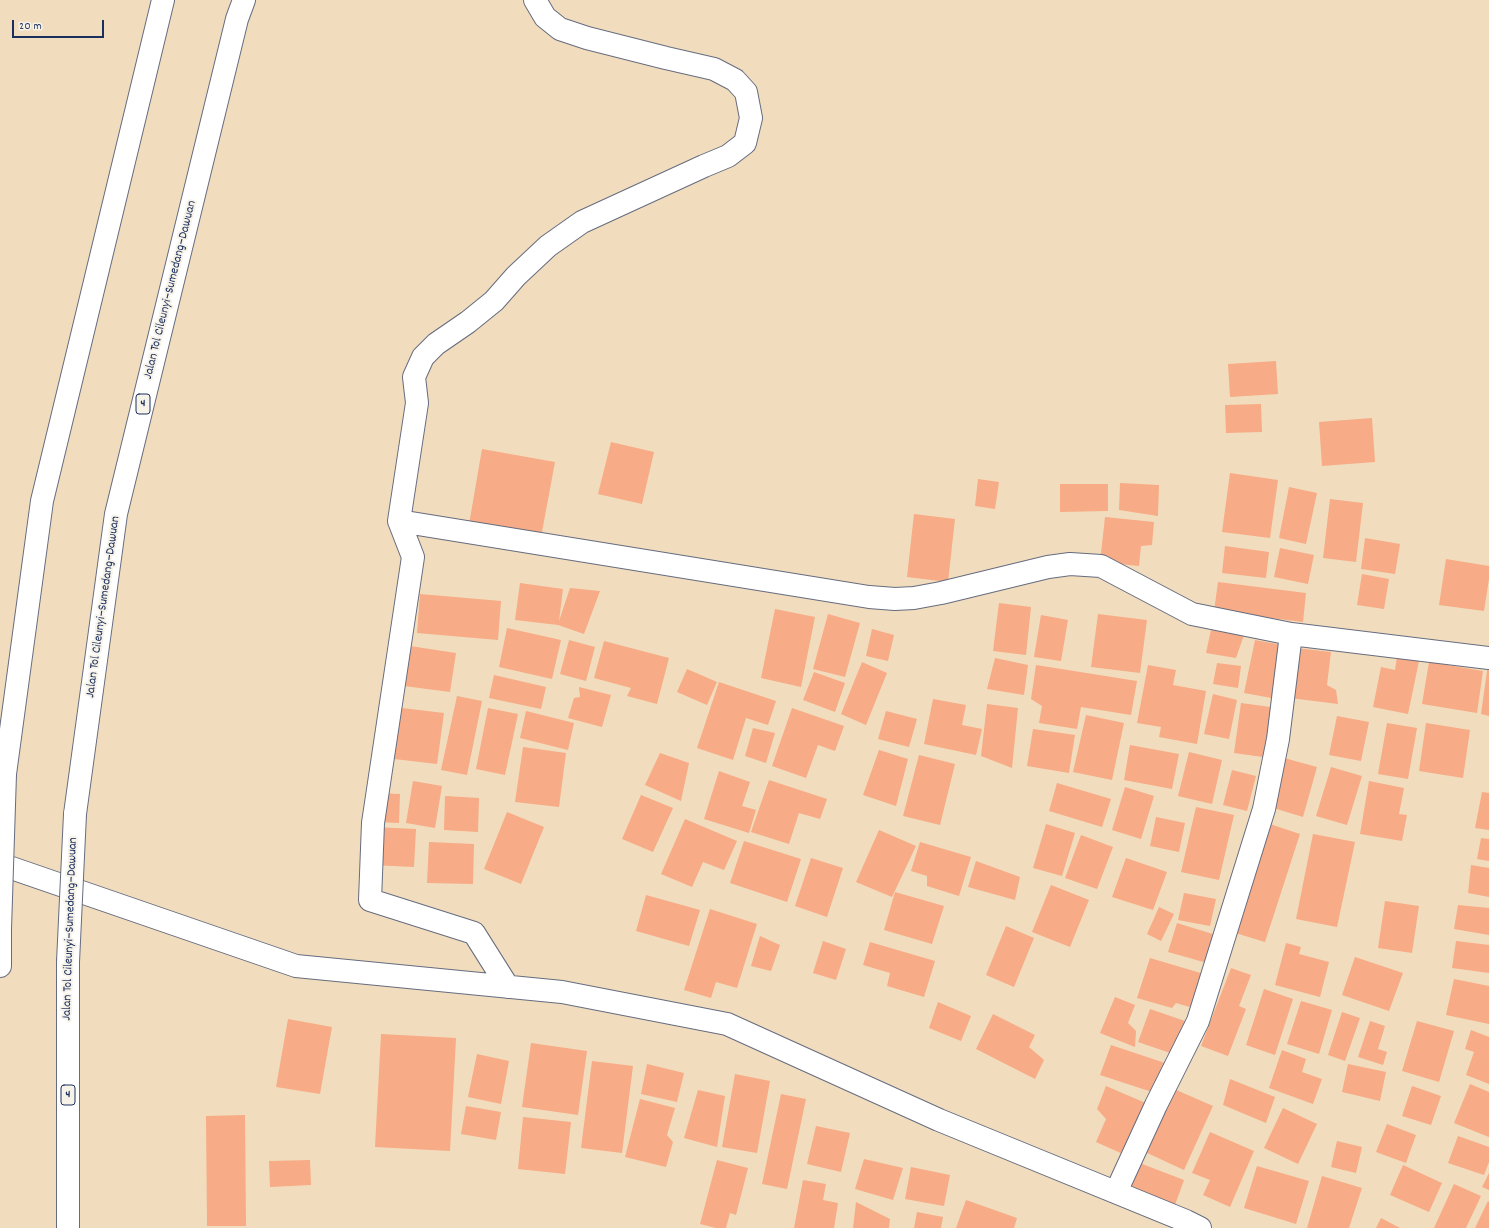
<!DOCTYPE html>
<html>
<head>
<meta charset="utf-8">
<style>
  body { margin:0 }
  #map { position:relative; width:1489px; height:1228px; overflow:hidden; background:#f1ddbd; font-family:Dekko,sans-serif }
  canvas { display:block }
  .scale { position:absolute; left:12px; top:20px; width:92px; height:18px; box-sizing:border-box; border:2px solid #1b2f5e; border-top:0; padding-left:5px; font-size:12px; line-height:14px; white-space:nowrap; color:#1b2f5e; -webkit-text-stroke:3px #f7f3e8; paint-order:stroke }
</style>
</head>
<body>
<div id="map">
<canvas width="1489" height="1228"></canvas>
<div class="scale">20 m</div>
</div>
<script>
const context = document.querySelector('canvas').getContext('2d');
context.lineJoin = 'round';
function paint(path, color) {
  context.fillStyle = color;
  context.fill(path, 'evenodd');
}
function stroke(path, color, width, dash) {
  context.strokeStyle = color;
  context.lineWidth = width;
  context.lineCap = dash ? 'butt' : 'round';
  context.setLineDash(dash || []);
  context.stroke(path);
}
function drawText(font, color, halo, rows, align = 'center') {
  context.font = font + ' Dekko,sans-serif';
  context.lineWidth = 4;
  context.setLineDash([]);
  context.textBaseline = 'middle';
  context.strokeStyle = halo;
  context.fillStyle = color;
  for (const [text, x, y, turn = 0] of rows) {
    context.save();
    context.translate(x, y);
    context.rotate((+turn || 0) * Math.PI / 180);
    context.textAlign = isNaN(turn) ? turn : align;
    if (halo) context.strokeText(text, 0, 0);
    context.fillText(text, 0, 0);
    context.restore();
  }
}
paint(new Path2D(`
  M1276 361 1278 394 1230 397 1228 364Z
  M1261 404 1262 432 1226 433 1225 405Z
  M1372 418 1375 462 1322 466 1319 422Z
  M611 442 654 452 642 504 598 494Z
  M482 449 555 462 539 548 467 536Z
  M1230 473 1278 480 1270 538 1222 532Z
  M978 479 999 482 995 509 975 506Z
  M1120 483 1159 485 1158 516 1119 510Z
  M1060 484H1108V511L1060 512Z
  M1289 487 1317 493 1306 544 1279 538Z
  M1330 499 1363 503 1356 562 1323 558Z
  M914 514 955 519 948 582 907 577Z
  M1105 517 1154 522 1152 545 1141 546 1139 566 1100 562Z
  M1365 538 1400 544 1395 574 1361 569Z
  M1225 546 1269 552 1266 578 1222 573Z
  M1280 548 1314 555 1308 584 1274 577Z
  M1446 559 1489 566V579L1484 611 1439 605Z
  M1362 574 1389 579 1384 609 1357 605Z
  M1218 582 1306 593 1303 622 1214 611Z
  M520 583 563 589 559 621 570 588 600 591 584 634 558 625 515 620Z
  M420 594 501 601 498 640 417 633Z
  M999 603 1031 607 1026 655 993 651Z
  M775 609 815 617 801 687 761 678Z
  M828 614 860 623 845 677 813 669Z
  M1098 614 1147 620 1140 673 1091 667Z
  M1041 615 1068 620 1061 661 1034 657Z
  M507 628 561 640 552 679 499 667Z
  M872 629 894 635 888 661 866 656Z
  M1211 630 1244 635 1236 658 1206 653Z
  M569 640 595 647 586 681 560 674Z
  M1255 640 1288 646 1277 699 1244 693Z
  M604 641 669 658 657 704 627 696 631 688 594 678Z
  M410 646 456 653 450 692 404 686Z
  M1296 648 1331 652 1327 685 1336 690 1338 704 1290 698Z
  M1397 657 1419 661 1408 714 1373 707 1381 667 1395 670Z
  M995 658 1028 665 1024 695 987 689Z
  M862 662 887 673 866 725 841 714Z
  M1429 662 1483 671 1477 713 1422 704Z
  M1217 663 1241 666 1238 688 1213 684Z
  M1488 664H1489V716L1481 714Z
  M1036 665 1137 681 1131 715 1081 707 1077 729 1039 723 1042 706 1031 699Z
  M1148 665 1176 670 1173 685 1206 691 1197 744 1159 737 1161 727 1137 723Z
  M687 669 717 682 707 705 677 692Z
  M814 672 845 683 835 712 803 700Z
  M494 675 546 687 541 709 489 698Z
  M719 682 776 701 768 725 746 718 733 760 697 748Z
  M579 687 611 695 602 727 568 718 574 698 580 697Z
  M1213 694 1237 700 1229 739 1204 734Z
  M457 696 482 701 467 775 441 770Z
  M933 699 966 705 962 725 982 729 976 755 924 744Z
  M1241 703 1278 708 1270 758 1234 753Z
  M987 704 1018 708 1012 768 981 756Z
  M402 708 444 713 437 764 394 759Z
  M488 708 518 714 505 775 476 769Z
  M792 708 844 726 835 751 818 745 806 778 772 766Z
  M526 711 574 723 568 750 520 738Z
  M886 711 917 719 909 747 878 739Z
  M1086 715 1124 723 1112 780 1073 772Z
  M1337 716 1369 722 1361 761 1329 755Z
  M1387 723 1417 728 1408 779 1378 774Z
  M1426 723 1470 730 1463 778 1419 771Z
  M753 728 775 733 766 763 745 756Z
  M1033 729 1075 735 1069 773 1027 766Z
  M1130 745 1179 754 1172 789 1124 780Z
  M523 747 566 753 559 807 515 802Z
  M879 750 908 759 896 806 863 795Z
  M1189 752 1222 760 1212 804 1178 796Z
  M660 753 689 763 681 801 645 785Z
  M919 755 955 764 940 825 903 816Z
  M1284 758 1317 767 1303 817 1270 807Z
  M1331 767 1362 776 1347 825 1316 816Z
  M1232 770 1256 776 1247 811 1223 805Z
  M719 771 750 782 742 806 756 810 749 833 704 819Z
  M769 780 827 799 820 819 799 813 789 844 751 832Z
  M413 781 442 786 435 828 406 823Z
  M1369 781 1404 788 1399 814 1407 815 1402 841 1360 834Z
  M1057 783 1111 799 1102 827 1049 811Z
  M1125 787 1154 796 1141 839 1112 830Z
  M1482 792 1489 793V830L1475 828Z
  M378 793 400 794 399 823 377 822Z
  M641 795 673 808 653 852 622 839Z
  M445 796 479 798 478 832 444 830Z
  M1196 807 1234 815 1219 880 1181 872Z
  M507 812 544 827 521 884 484 869Z
  M1156 817 1185 823 1179 852 1150 846Z
  M685 819 737 841 724 870 703 862 692 887 661 874Z
  M1267 823 1300 834 1265 942 1232 932Z
  M1046 824 1075 833 1062 876 1033 868Z
  M373 827 416 829 414 867 371 865Z
  M879 830 916 846 892 897 856 882Z
  M1313 834 1355 842 1337 927 1296 919Z
  M1081 835 1113 847 1097 889 1065 878Z
  M1481 838 1489 839V861L1477 859Z
  M744 841 801 859 787 902 730 883Z
  M429 842 474 844 473 884 427 883Z
  M920 842 971 857 959 896 927 886V876L911 871Z
  M811 858 843 868 827 917 795 906Z
  M1126 858 1167 872 1153 910 1112 897Z
  M976 861 1020 877 1015 900 968 887Z
  M1471 865 1489 868V897L1468 893Z
  M1051 885 1089 900 1070 947 1032 932Z
  M895 892 944 906 932 944 884 930Z
  M1184 893 1216 899 1210 926 1178 920Z
  M646 895 700 910 689 946 636 931Z
  M1385 901 1419 906 1412 953 1378 948Z
  M1458 905 1489 908V935L1454 929Z
  M1159 907 1174 914 1161 941 1147 934Z
  M710 909 757 924 737 988 716 982 711 998 684 990Z
  M1177 923 1216 935 1207 963 1168 952Z
  M1006 926 1034 938 1014 987 986 975Z
  M760 936 780 945 771 971 751 966Z
  M823 941 846 949 836 980 813 973Z
  M1456 941 1489 945V973L1452 968Z
  M870 942 935 961 924 997 887 986 890 973 863 965Z
  M1286 943 1301 947 1299 954 1329 962 1320 997 1275 985Z
  M1355 957 1403 973 1389 1011 1342 995Z
  M1150 958 1204 974 1193 1008 1176 1003 1172 1008 1137 998Z
  M1231 968 1251 975 1239 1006 1246 1009 1228 1056 1201 1046Z
  M1454 979 1489 986V1024L1446 1015Z
  M1264 989 1293 999 1275 1055 1246 1045Z
  M1115 997 1135 1005 1128 1023 1136 1031 1135 1047 1100 1033Z
  M1301 1001 1332 1010 1319 1054 1287 1044Z
  M938 1002 971 1016 961 1041 929 1028Z
  M1150 1009 1188 1022 1176 1055 1138 1042Z
  M1342 1012 1360 1018 1345 1061 1328 1055Z
  M993 1014 1035 1035 1029 1047 1044 1060 1035 1079 976 1049Z
  M288 1019 332 1027 320 1094 276 1087Z
  M1370 1021 1385 1026 1378 1049 1387 1052 1383 1065 1358 1057Z
  M1417 1021 1454 1031 1439 1082 1402 1071Z
  M1471 1030 1489 1037V1084L1466 1075 1474 1052 1465 1049Z
  M381 1034 456 1038 450 1151 375 1147Z
  M531 1043 587 1051 578 1115 522 1107Z
  M1111 1045 1165 1063 1155 1093 1100 1075Z
  M1282 1050 1306 1059 1302 1072 1322 1079 1313 1104 1269 1088Z
  M477 1054 509 1061 501 1104 468 1097Z
  M592 1061 633 1066 622 1153 581 1148Z
  M647 1064 684 1073 677 1102 641 1094Z
  M1348 1064 1386 1072 1380 1101 1342 1092Z
  M735 1074 770 1081 757 1153 722 1147Z
  M1230 1079 1275 1097 1266 1123 1223 1105Z
  M1470 1084 1489 1092V1137L1454 1123Z
  M1106 1086 1148 1104 1125 1155 1096 1142 1106 1119 1097 1109Z
  M1412 1086 1441 1096 1431 1125 1402 1116Z
  M1174 1089 1213 1106 1184 1170 1145 1152Z
  M698 1090 725 1096 717 1147 684 1138Z
  M781 1094 806 1099 787 1189 762 1184Z
  M640 1099 675 1108 667 1135 673 1142 666 1167 625 1157Z
  M466 1106 501 1112 496 1140 461 1134Z
  M1283 1108 1317 1124 1298 1164 1264 1148Z
  M245 1115 246 1226H207L206 1116Z
  M523 1117 571 1122 565 1174 518 1169Z
  M1387 1124 1416 1135 1406 1163 1376 1152Z
  M816 1126 850 1133 841 1172 807 1164Z
  M1210 1132 1254 1151 1230 1207 1203 1195 1210 1180 1192 1173Z
  M1458 1136 1489 1147V1162L1484 1175 1448 1163Z
  M1337 1141 1362 1147 1356 1173 1331 1167Z
  M864 1159 903 1168 893 1200 855 1189Z
  M310 1160 311 1185 270 1187 269 1161Z
  M717 1160 748 1168 736 1215 730 1213 726 1228H716L700 1224Z
  M1137 1162 1184 1180 1175 1205 1127 1187Z
  M1403 1165 1442 1183 1429 1212 1390 1195Z
  M1257 1166 1309 1181 1296 1224 1244 1208Z
  M911 1167 950 1175 944 1206 905 1199Z
  M1489 1173V1190L1482 1187Z
  M1322 1176 1362 1188 1349 1228H1307Z
  M803 1180 826 1184 823 1200 838 1203 834 1228H794Z
  M1454 1184 1481 1196 1466 1228H1434Z
  M966 1200 1017 1218 1014 1228H956Z
  M1488 1201 1489 1202V1228H1475Z
  M856 1202 890 1219 889 1228H853Z
  M917 1212 943 1217 941 1228H914Z
  M1381 1218 1400 1228H1376Z`), '#f7ab86');
const street = new Path2D(`
  M399 521 869 597 895 599 914 598 941 593 1048 567 1070 564 1101 566 1192 614 1291 634 1489 658
  M0 864 296 966 562 992 727 1024 939 1120 1186 1221 1200 1228
  M508 987 474 933 370 900 373 823 413 557 399 521 417 403 414 377 423 357 436 344 468 322 494 301 516 276 548 246 582 222 704 166 728 156 745 143 751 118 746 92 735 80 714 69 666 58 587 38 560 29 545 17 535 0
  M1116 1192 1156 1105 1198 1021 1264 809 1278 739 1291 634`);
const highway = new Path2D(`
  M5 774 42 501 163 0
  M75 814 116 514 237 19 244 0
  M0 966V929
  M68 1228V962`);
stroke(street, '#666c7f', 24);
stroke(highway, '#666c7f', 24);
stroke(street, '#fff', 22);
stroke(highway, '#fff', 22);
const highwayBridge = new Path2D(`
  M0 929 5 774
  M68 962 75 814`);
stroke(highwayBridge, '#666c7f', 24, []);
stroke(highwayBridge, '#fff', 22);
for (const [x, y, w] of [
  [143,404,14],
  [68,1095,14]
]) {
  const box = new Path2D();
  box.roundRect(x - w / 2, y - 10, w, 20, 3);
  context.fillStyle = '#f7f3e8';
  context.fill(box);
  stroke(box, '#1b2f5e', 1);
}
drawText('bold 12px', '#1b2f5e', null, [
  ["4",143,404],
  ["4",68,1095]
]);
drawText('13px', '#1b2f5e', '#f7f3e8', [
  ["Jalan Tol Cileunyi–Sumedang–Dawuan",171,290,-76],
  ["Jalan Tol Cileunyi–Sumedang–Dawuan",104,607,-82],
  ["Jalan Tol Cileunyi–Sumedang–Dawuan",71,929,-88]
]);
</script>
</body>
</html>
